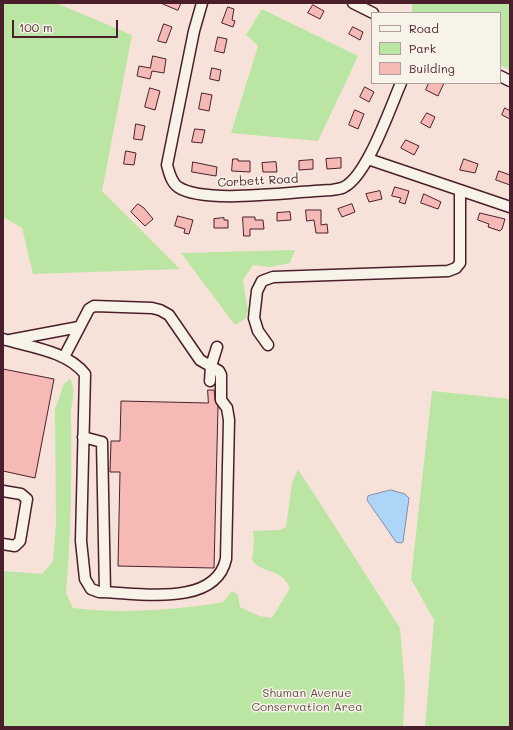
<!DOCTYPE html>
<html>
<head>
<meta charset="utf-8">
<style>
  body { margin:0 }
  #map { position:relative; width:513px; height:730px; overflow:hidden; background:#f7e2d9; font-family:Mali,sans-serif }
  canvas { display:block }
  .frame { position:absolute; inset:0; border:4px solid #4a1f2b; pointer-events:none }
  .legend { position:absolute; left:371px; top:12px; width:130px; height:72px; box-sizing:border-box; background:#f7f3e8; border:1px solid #b29e9c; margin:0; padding:5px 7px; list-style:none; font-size:12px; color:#4a1f2b }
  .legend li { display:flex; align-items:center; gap:8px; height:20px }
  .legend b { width:20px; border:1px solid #b29e9c }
  .scale { position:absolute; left:12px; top:20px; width:106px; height:18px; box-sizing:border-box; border:2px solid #4a1f2b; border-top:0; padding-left:5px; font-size:12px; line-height:14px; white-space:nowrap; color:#4a1f2b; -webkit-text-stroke:3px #f7f3e8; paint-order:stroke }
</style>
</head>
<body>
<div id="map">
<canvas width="513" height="730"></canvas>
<div class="frame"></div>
<ul class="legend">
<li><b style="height:5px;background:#f7f3e8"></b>Road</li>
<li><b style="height:11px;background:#bae5a2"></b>Park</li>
<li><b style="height:11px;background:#f6bab6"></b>Building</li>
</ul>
<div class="scale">100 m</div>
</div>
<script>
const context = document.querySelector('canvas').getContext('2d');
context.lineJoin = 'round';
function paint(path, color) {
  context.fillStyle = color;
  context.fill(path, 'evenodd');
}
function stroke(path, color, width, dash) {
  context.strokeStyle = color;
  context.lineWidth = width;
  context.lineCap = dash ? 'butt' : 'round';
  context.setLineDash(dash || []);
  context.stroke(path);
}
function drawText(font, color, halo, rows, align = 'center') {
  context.font = font + ' Mali,sans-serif';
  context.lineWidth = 3;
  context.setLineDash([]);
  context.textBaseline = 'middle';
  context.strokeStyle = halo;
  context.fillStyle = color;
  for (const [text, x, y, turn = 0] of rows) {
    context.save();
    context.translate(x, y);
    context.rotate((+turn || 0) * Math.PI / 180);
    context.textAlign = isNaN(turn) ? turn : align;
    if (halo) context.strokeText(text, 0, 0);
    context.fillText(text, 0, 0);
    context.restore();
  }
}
paint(new Path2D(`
  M3 3H56L132 35 102 191 180 269 33 274 22 228 3 217Z
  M412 3H510V70L500 65V13H412Z
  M262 9 358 56 318 141 231 133 258 46 246 35Z
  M295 250 290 263 270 267 253 265 243 280 248 311 245 319 235 325 181 253Z
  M70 379C77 393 71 401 71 415 72 474 71 534 66 593L73 608C118 614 178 610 223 602L232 591 238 595 240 607 259 616 272 618 290 588C282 568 262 574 252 560L254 543 253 531 280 530 286 527 292 483 298 469 400 628 405 689 403 727H3V571L42 574 53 561 56 524 55 409 64 384Z
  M432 391 510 399V727H425L434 620 411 579Z`), '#bae5a2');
const water = new Path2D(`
  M391 490 405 494 409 498 403 542 401 543 396 542 367 500 368 496Z`);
paint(water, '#acd5f7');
stroke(water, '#858ca5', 1);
const building = new Path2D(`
  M161 3H181L178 10Z
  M313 5 324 11 320 19 308 13Z
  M228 7 234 9 232 20 235 21 233 27 222 23Z
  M164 24 172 27 166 43 158 41Z
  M353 27 363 32 360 40 349 34Z
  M218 37 227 39 224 53 215 51Z
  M153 56 166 59 164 73 152 71 150 79 137 76 139 66 150 68Z
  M212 68 221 70 219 81 210 79Z
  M429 83H444L438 96 426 90Z
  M365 87 374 92 369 102 360 97Z
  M150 88 160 91 155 110 145 107Z
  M202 93 212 95 209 111 199 109Z
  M505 108 510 111V119L502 115Z
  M355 110 364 114 358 129 349 125Z
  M427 113 435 117 430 128 421 123Z
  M136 124 145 126 142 140 134 139Z
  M195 129 205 130 202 143 192 142Z
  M406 140 419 146 414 155 401 148Z
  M126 151 136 153 134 165 124 164Z
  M341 158V168L327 169 326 159Z
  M233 159H238V161H250V172L232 171Z
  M464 159 478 164 475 173 460 170Z
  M313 160V169L299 170V161Z
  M193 162 217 167 216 176 192 172Z
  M276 162 277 172H263L262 163Z
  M499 171 510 175V185L496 180Z
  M395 187 409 191 405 204 399 202 401 198 392 196Z
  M380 191 382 199 369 202 366 194Z
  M424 194 441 202 438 209 421 203Z
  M138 204 144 208 153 219 145 226 131 212Z
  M352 204 355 212 342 217 338 209Z
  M306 210H321V225L327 224 328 233H316L314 220 307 221Z
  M290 212 291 220 277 221V213Z
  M480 213 505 219 502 229 500 231 488 227 489 224 478 220Z
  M178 216 193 220 189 234 184 233 185 229 175 226Z
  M243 217H255V220H263L264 229H250V236H244Z
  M224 218V220H228V228H214V219Z
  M3 369 54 379 35 478 3 471Z
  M208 390H214L215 400 218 406 214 568 118 566 120 472H110L111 441H120L121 401 208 403Z`);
paint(building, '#f6bab6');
stroke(building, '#4a1f2b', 1);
const minor = new Path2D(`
  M202 3 194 31 167 165C169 172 171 182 178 187 205 205 296 191 332 190 336 189 341 189 344 187 367 176 390 108 401 83
  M353 3 373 13
  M500 76 510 81
  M368 159 510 207
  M3 339C30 347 67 351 85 374L81 541 85 579 91 589 99 592C135 592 215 609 226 559L229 420 227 408 221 400V375L219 371 200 360 169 315 160 310 152 308 94 306 89 309 64 357
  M10 340 79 327
  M268 345 258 331 254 318 257 291 262 281 273 277 448 271 456 268 460 263V191
  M210 381 211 366 217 347
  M83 437 102 442 105 592
  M3 491 21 494 27 499 20 541 15 546 3 544`);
stroke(minor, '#4a1f2b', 13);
stroke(minor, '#f7f3e8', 10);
drawText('12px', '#4a1f2b', '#f7f3e8', [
  ["Corbett Road",258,181,-3]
]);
drawText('12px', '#665049', '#f7f3e8', [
  ["Shuman Avenue",307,693],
  ["Conservation Area",307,707]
]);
</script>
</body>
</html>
